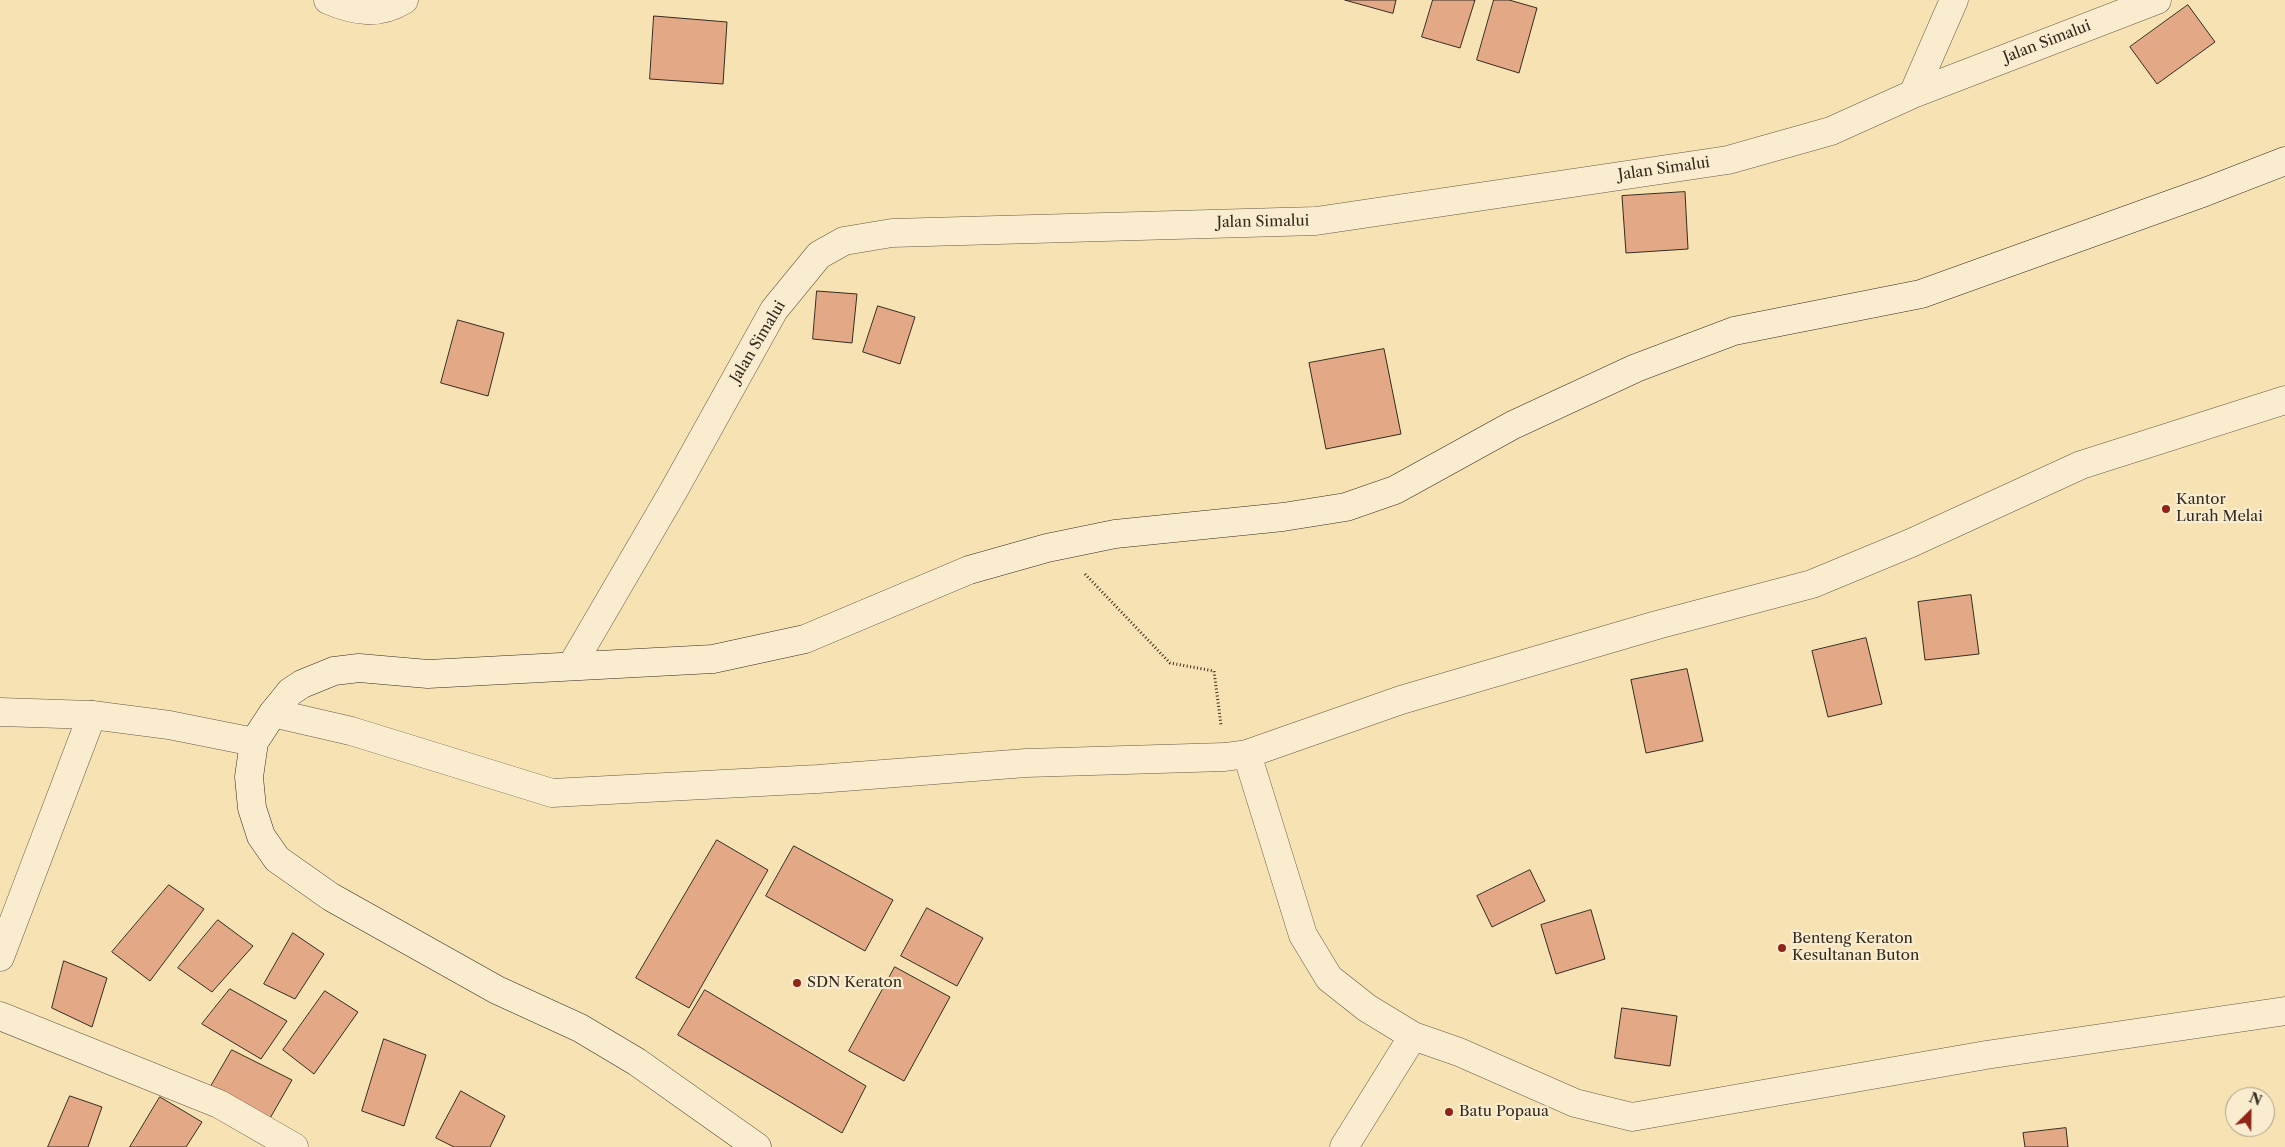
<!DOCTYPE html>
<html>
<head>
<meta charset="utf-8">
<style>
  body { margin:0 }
  #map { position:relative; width:2285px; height:1147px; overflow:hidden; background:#f7e2b3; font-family:"Libre Caslon Text",serif }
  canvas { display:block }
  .north { position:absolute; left:2225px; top:1087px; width:50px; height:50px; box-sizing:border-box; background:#faecce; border:1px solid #ab9f89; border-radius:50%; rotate:23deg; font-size:14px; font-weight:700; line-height:20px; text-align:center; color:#342b21 }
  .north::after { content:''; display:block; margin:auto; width:18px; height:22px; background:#8f2418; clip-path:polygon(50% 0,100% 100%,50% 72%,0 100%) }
</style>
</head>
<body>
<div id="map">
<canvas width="2285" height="1147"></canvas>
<div class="north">N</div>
</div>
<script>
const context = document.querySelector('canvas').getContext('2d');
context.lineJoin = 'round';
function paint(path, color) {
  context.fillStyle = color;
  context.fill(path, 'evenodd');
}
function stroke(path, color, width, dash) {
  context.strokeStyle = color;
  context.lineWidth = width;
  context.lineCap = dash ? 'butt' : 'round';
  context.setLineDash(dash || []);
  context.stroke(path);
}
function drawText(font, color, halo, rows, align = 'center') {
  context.font = font + ' "Libre Caslon Text",serif';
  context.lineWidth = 4.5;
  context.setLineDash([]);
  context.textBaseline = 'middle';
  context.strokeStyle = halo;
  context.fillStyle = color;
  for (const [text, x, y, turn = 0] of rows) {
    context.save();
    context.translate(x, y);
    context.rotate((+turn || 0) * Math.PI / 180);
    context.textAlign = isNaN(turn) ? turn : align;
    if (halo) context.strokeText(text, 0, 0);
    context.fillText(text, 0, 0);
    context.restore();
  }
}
const building = new Path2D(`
  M1345 0H1396L1393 13Z
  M1433 0H1475L1460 48 1422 37Z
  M1494 0H1509L1537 8 1519 73 1477 60Z
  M2188 5 2215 42 2157 84 2130 47Z
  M654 16 727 22 723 84 650 79Z
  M1685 192 1688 249 1626 253 1622 196Z
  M817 291 857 294 852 343 813 339Z
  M878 306 915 317 900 364 863 352Z
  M458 320 504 333 488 396 441 383Z
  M1384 349 1401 434 1326 449 1309 363Z
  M1971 595 1979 654 1925 660 1918 602Z
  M1866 638 1882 704 1828 717 1812 651Z
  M1687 669 1703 741 1646 753 1631 680Z
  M717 840 768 870 689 1008 636 978Z
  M794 846 893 900 865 951 766 896Z
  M1530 870 1545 901 1492 927 1477 896Z
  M169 885 204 909 150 981 112 952Z
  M927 908 983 938 957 986 901 956Z
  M1591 910 1605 959 1556 974 1541 925Z
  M218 920 253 946 212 992 178 968Z
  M293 933 324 954 295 999 264 984Z
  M64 961 107 978 92 1027 52 1008Z
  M895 967 950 997 904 1081 849 1051Z
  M230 989 287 1021 261 1059 202 1024Z
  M705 990 866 1086 842 1133 678 1035Z
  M325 991 358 1012 314 1074 283 1050Z
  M1622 1008 1677 1016 1670 1066 1615 1058Z
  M384 1039 426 1055 404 1126 362 1111Z
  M232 1050 292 1080 269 1120 210 1088Z
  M461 1091 505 1116 490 1147H454L436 1138Z
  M70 1096 102 1107 88 1147H48Z
  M160 1097 202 1122 186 1147H130Z
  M2066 1128 2068 1147H2025L2023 1133Z`);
paint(building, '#e3a986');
stroke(building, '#342b21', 1);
const minor = new Path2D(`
  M328 0C354 11 378 16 404 0
  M1913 94 1954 0
  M572 665 674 490 774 310 819 255 844 241 892 233 1316 221 1728 160 1831 131 1913 94 2157 0
  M1247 754 1303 935 1329 978 1367 1008 1413 1036 1459 1052 1575 1103 1632 1117 1986 1055 2285 1011
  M0 957 92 715
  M0 1016 219 1104 294 1147
  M1344 1147 1413 1036`);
const tertiary = new Path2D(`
  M0 712 92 715 169 725 254 742
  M273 713 351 731 552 793 818 779 1026 763 1225 757 1247 754 1401 700 1657 625 1812 584 1911 543 2081 465 2285 400`);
const secondary = new Path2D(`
  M757 1147 637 1062 580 1028 497 990 331 897 277 859 261 836 252 808 249 777 254 742 273 713 290 692 302 684 334 671 359 668 428 674 713 659 805 639 969 570 1047 548 1115 534 1283 517 1346 507 1395 490 1513 425 1636 368 1734 331 1921 294 2205 192 2285 161`);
stroke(minor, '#655946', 29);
stroke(tertiary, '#655946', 29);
stroke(secondary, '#342b21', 29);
stroke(new Path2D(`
  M1085 574 1170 663 1214 671 1221 725`), '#342b21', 3, [1, 2.5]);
stroke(minor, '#faecce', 28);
stroke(tertiary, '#faecce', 28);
stroke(secondary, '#faecce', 28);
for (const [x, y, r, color] of [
  [2166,509,5,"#8f2418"],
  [1782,948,5,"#8f2418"],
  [797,983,5,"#8f2418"],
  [1449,1112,5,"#8f2418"]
]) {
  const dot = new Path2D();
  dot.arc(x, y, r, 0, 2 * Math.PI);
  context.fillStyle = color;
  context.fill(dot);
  stroke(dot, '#faecce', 2);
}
drawText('15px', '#342b21', '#faecce', [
  ["Jalan Simalui",2047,42,-21],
  ["Jalan Simalui",1664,169,-8],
  ["Jalan Simalui",1263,222,-1],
  ["Jalan Simalui",758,342,-59]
]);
drawText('15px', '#342b21', '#faecce', [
  ["Kantor",2176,500],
  ["Lurah Melai",2176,517],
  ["Benteng Keraton",1792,939],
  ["Kesultanan Buton",1792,956],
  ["SDN Keraton",807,983],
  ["Batu Popaua",1459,1112]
], 'left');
</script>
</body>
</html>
